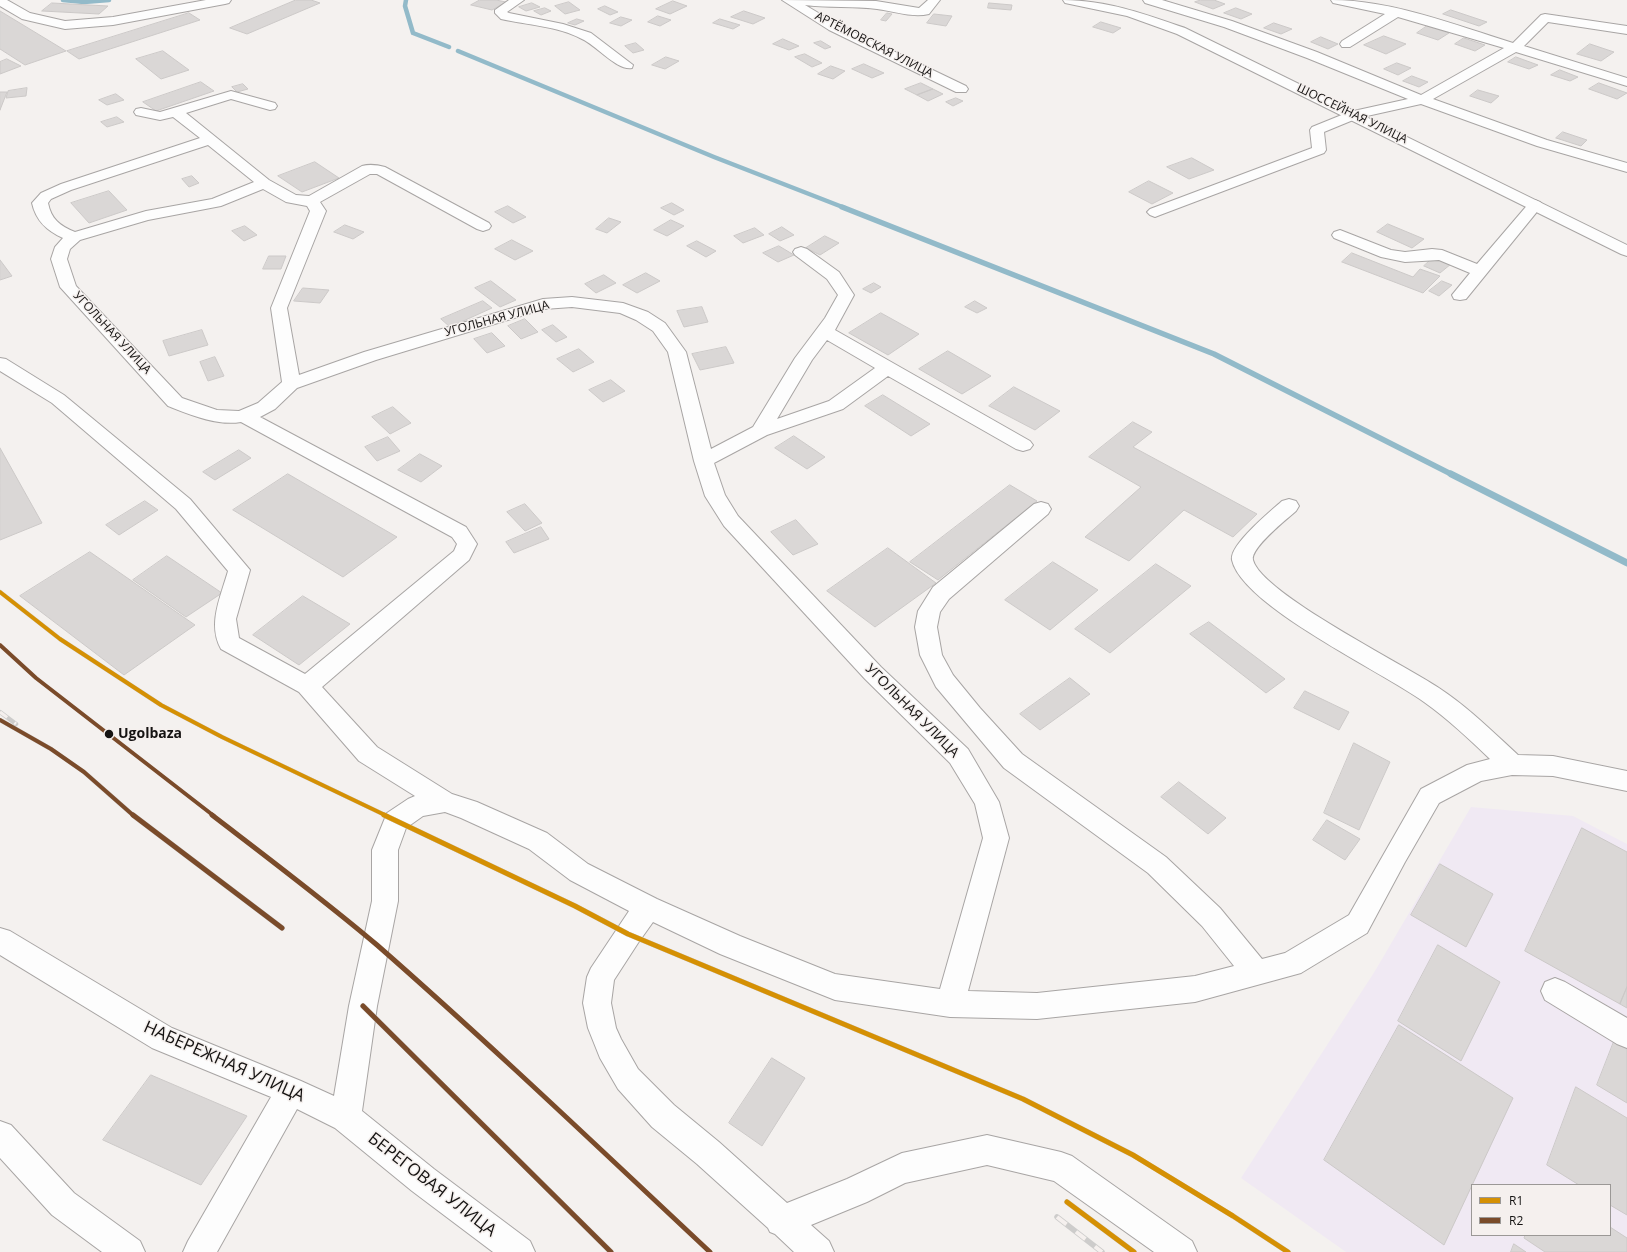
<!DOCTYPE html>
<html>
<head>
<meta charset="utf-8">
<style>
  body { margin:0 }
  #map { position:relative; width:1627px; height:1252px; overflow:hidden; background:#f4f1ef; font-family:"Open Sans",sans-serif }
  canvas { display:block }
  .legend { position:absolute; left:1471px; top:1184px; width:140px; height:52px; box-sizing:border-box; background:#f5f0ee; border:1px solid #9b9896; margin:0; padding:5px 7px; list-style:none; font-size:12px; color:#151312 }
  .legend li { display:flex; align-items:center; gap:8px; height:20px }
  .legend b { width:20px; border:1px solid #9b9896 }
</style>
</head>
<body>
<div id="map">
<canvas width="1627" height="1252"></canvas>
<ul class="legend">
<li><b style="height:5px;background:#d59003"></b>R1</li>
<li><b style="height:5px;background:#7a4b2a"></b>R2</li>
</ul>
</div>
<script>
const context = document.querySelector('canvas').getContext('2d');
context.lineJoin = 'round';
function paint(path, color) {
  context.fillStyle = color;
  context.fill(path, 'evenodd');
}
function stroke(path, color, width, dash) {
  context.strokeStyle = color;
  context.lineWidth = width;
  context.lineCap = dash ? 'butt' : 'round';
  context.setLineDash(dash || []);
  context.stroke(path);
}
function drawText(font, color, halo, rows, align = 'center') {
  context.font = font + ' "Open Sans",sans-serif';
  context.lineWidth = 3;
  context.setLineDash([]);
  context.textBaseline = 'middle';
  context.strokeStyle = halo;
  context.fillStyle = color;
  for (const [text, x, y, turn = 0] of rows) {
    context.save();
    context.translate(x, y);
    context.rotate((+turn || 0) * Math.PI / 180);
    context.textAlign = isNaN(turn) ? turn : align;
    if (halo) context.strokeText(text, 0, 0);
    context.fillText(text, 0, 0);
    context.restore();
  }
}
paint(new Path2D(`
  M1471 807 1573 816 1627 844V1252H1346L1241 1178 1375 971ZM1472 1185H1610V1235H1472Z`), '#f0e9f3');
stroke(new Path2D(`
  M63 0 84 2 109 0
  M406 0 405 6 413 33 449 47
  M458 51 714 157 845 208`), '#92bac9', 4.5);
stroke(new Path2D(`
  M842 207 1214 354 1453 475`), '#92bac9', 5.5);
stroke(new Path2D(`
  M1451 474 1627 563`), '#92bac9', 7);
const building = new Path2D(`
  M296 0H311L320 3 247 34 230 28Z
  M480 0H496L506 2 492 10 471 5Z
  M1201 0H1214L1225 4 1213 9 1195 2Z
  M673 1 687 6 670 14 656 9Z
  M569 2 580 10 565 14 555 6Z
  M52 3 108 6 99 14 42 11Z
  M532 3 540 7 526 11 519 7Z
  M989 3 1012 5 1011 10 988 8Z
  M605 6 618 12 610 15 598 9Z
  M545 8 551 11 541 15 534 11Z
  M1236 8 1252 14 1241 19 1224 13Z
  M1451 10 1487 22 1479 26 1443 14Z
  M0 11 66 51 25 65 0 49Z
  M744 11 765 18 753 24 731 17Z
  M189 13 200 20 79 59 67 51Z
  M887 13 892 14 886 21 881 20Z
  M934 14 952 16 946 26 927 23Z
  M658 16 671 20 660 26 648 22Z
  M621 17 632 20 621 26 610 23Z
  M577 19 584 21 575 25 568 23Z
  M720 19 740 25 733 29 713 23Z
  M1101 22 1121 28 1113 33 1093 27Z
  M1274 23 1292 29 1281 34 1264 28Z
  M1427 26 1449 33 1438 40 1417 33Z
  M1384 36 1406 44 1386 54 1364 45Z
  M1321 37 1338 44 1328 49 1311 42Z
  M1464 38 1485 45 1475 51 1455 44Z
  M783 39 799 46 789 50 773 44Z
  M821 41 831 47 825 49 814 43Z
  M636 43 644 50 633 53 625 46Z
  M1590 44 1614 52 1601 61 1577 54Z
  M163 51 189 70 161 79 136 59Z
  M805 54 822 63 812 67 795 57Z
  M666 57 679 61 665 69 652 65Z
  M1516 57 1538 65 1529 69 1508 62Z
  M7 59 21 66 0 74V62Z
  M1397 63 1411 68 1398 75 1384 69Z
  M864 64 884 73 872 78 852 69Z
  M831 66 845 71 833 79 818 74Z
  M1560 70 1578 77 1570 81 1551 75Z
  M1412 76 1428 82 1419 87 1403 81Z
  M201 82 214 91 156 111 143 102Z
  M921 83 933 89 917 95 905 89Z
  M1599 83 1627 93 1617 99 1589 89Z
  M243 84 248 89 237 92 232 87Z
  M27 88 26 96 6 98 8 91Z
  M933 89 943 94 928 101 917 95Z
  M1478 90 1499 96 1491 103 1470 96Z
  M0 92H7L0 110Z
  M116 94 124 100 107 105 99 100Z
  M956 98 963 101 953 106 946 102Z
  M117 117 124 122 107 127 101 122Z
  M1563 132 1587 140 1581 146 1556 138Z
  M1192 158 1214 170 1189 179 1167 167Z
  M315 162 339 178 302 192 278 176Z
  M192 176 199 183 189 187 182 179Z
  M1149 181 1173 193 1152 204 1129 192Z
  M109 191 127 210 89 223 71 203Z
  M672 203 684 210 674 215 661 208Z
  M508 206 526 217 513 223 495 212Z
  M609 218 621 222 607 233 596 229Z
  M671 220 684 226 667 236 654 230Z
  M1388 224 1424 239 1412 248 1377 232Z
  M345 225 364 232 353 239 334 232Z
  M245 226 257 235 244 241 232 231Z
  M782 227 794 235 780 241 769 234Z
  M755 228 764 235 743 243 734 236Z
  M825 236 839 243 820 255 806 248Z
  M512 240 533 251 515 260 495 249Z
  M697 241 716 251 706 257 687 246Z
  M779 246 794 255 778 262 763 253Z
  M1352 253 1413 277 1420 269 1440 276 1423 293 1342 262Z
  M269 256H286L281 269H263Z
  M1434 257 1451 264 1440 273 1424 266Z
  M0 260 12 276 0 280Z
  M646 273 660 281 637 293 623 285Z
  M604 275 616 283 596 293 585 284Z
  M491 281 516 300 500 307 475 288Z
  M1442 281 1452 285 1439 296 1429 291Z
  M874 283 881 287 871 293 863 289Z
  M303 288 329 290 320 303 294 301Z
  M483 301 492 308 450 327 441 319Z
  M975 301 987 308 977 313 965 307Z
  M702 307 708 322 684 327 677 311Z
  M881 313 919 334 888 355 849 333Z
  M525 319 538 332 521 339 508 326Z
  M553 325 567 337 556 342 542 330Z
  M202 330 208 345 169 356 163 341Z
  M492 333 505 346 487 353 474 339Z
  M726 347 734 363 700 370 692 354Z
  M579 349 594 362 573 372 557 359Z
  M948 351 991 376 962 394 919 369Z
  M215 357 224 376 208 381 200 362Z
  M611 380 625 391 603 402 589 390Z
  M1014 387 1060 411 1035 430 989 406Z
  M883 395 930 424 911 436 865 406Z
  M393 407 411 423 390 434 372 417Z
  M1133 422 1152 432 1133 447 1257 514 1233 537 1184 510 1129 561 1085 537 1141 487 1089 457Z
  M794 436 825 457 807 469 775 448Z
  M388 437 400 451 377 461 365 447Z
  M0 448 42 523 0 540Z
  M239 450 251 458 215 480 203 472Z
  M420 454 442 466 421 482 398 470Z
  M288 474 397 537 343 577 233 510Z
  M1010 485 1037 501 938 580 910 562Z
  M145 501 158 510 119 535 106 525Z
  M525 504 542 523 525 531 507 512Z
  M796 520 818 544 793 555 771 532Z
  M541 527 549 539 514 553 506 542Z
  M888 548 936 583 875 627 827 591Z
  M90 552 195 625 124 675 20 596Z
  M167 556 222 593 186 617 133 580Z
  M1053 562 1098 590 1050 630 1005 600Z
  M1156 564 1191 586 1110 653 1075 629Z
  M303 596 350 624 299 665 253 635Z
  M1209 622 1285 679 1266 693 1190 634Z
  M1070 678 1090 694 1040 730 1020 714Z
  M1305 691 1349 712 1339 730 1294 708Z
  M1354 743 1390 762 1359 830 1324 813Z
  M1179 782 1226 818 1208 834 1161 797Z
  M1327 820 1360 839 1345 860 1313 840Z
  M1582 828 1627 852V987L1620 1004 1525 951Z
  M1440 864 1493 894 1466 947 1411 915Z
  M1438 945 1500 982 1461 1061 1398 1021Z
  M1627 987V1008L1620 1004Z
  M1399 1025 1513 1098 1444 1245 1324 1160Z
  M1615 1039 1627 1045V1103L1597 1085Z
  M772 1058 805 1078 762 1146 729 1123Z
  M151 1075 247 1116 201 1185 103 1140Z
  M1576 1087 1627 1118V1215L1610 1205V1185H1579L1547 1165Z
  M1610 1227 1627 1238V1252H1545L1524 1238 1525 1235H1610Z
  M1514 1244 1526 1252H1511Z`);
paint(building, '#dad7d6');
stroke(building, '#ccc9c8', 1);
const minor = new Path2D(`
  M0 0H7L30 13 65 21 113 17 206 0H231L229 3 225 4 113 25 65 29 22 19 0 6Z
  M509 0H524L507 12 509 13 563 24 591 33 633 65 632 68C617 71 596 45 582 39 558 26 527 25 501 19L495 13V10Z
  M782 0 876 1 919 8 928 0H940L929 14C912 18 894 11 877 9 853 6 829 8 805 5L837 24 966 86 968 89 966 92H956L829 30Z
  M1143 0H1162L1232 21 1317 52 1421 95 1504 48 1398 17 1350 47H1342L1340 44 1342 41 1385 14 1333 3 1331 0C1392 0 1455 25 1513 43L1541 15 1545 14 1627 26V34L1548 22 1524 46 1627 78V86L1516 52 1433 99 1547 140 1627 163V172L1537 146 1421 104 1358 118 1324 132 1326 150 1324 153 1160 215 1155 217 1150 215 1147 212 1150 209 1312 148 1310 130 1312 127 1349 112 1408 99 1307 58 1224 27 1145 3Z
  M231 91 275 103 277 106 275 109 270 110 231 99 186 113 269 180 296 195 309 196 362 166C369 164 378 165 385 167L489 223 491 226 489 229 483 231 477 229 377 174H370L320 202 326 211 287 308 299 375 364 352 543 299 572 297 623 303 648 312 665 323 686 352 711 449 753 427 795 358 825 318 838 295 827 279 795 255 793 252 795 249 801 247 807 249 839 272 854 295 835 330 1030 441 1033 445 1030 449 1023 451 1016 449 888 376 843 409 767 435 714 463 725 495 738 516 881 667 968 749 999 802 1009 838 968 991 1037 993 1195 976 1234 966 1202 926 1148 873 1004 768 936 687 920 655 915 627 918 611 933 587 1034 504 1041 502 1048 504 1051 509 1048 514 949 599 940 612 937 627 942 655 953 675 980 708 1022 754 1166 857 1220 908 1262 959 1285 953 1349 915 1421 789 1467 765 1490 759C1469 739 1448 719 1424 702 1383 672 1242 606 1232 560 1229 545 1271 511 1282 501L1289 499 1296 501 1299 506 1296 511C1287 519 1250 548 1253 560 1261 593 1405 665 1439 688 1468 707 1493 732 1518 755L1553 756 1627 771V791L1553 776 1512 775 1481 781 1439 803 1405 862 1367 933 1301 973 1195 1002 1037 1019 950 1017 835 1000 720 954 653 922 638 943 614 980 611 1003 616 1028 621 1039 638 1069 674 1105 719 1142 787 1203 847 1179 902 1153 987 1135 1061 1152 1072 1156 1192 1241 1197 1252H1154L1054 1181 987 1165 905 1183 867 1202 811 1225 829 1241 834 1252H794L775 1234 770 1232 768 1228 697 1164 652 1127 618 1089 600 1058 588 1028 583 1003 587 977 591 968 629 911 570 880 529 849 461 818 445 812 423 816 406 828 398 850V901L377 1006 362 1111 434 1169 530 1241 535 1252H493L412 1191 335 1128 297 1109 217 1252H183L188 1241 271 1097 152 1048 0 955V928L10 931 172 1028 301 1081 334 1096 349 1006 372 901V850L387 813 408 799 415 796 359 761 299 692 221 649C207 624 221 596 228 571L176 509 52 403 0 371V358L6 359 64 395 190 499 250 570 236 619 239 638 305 674 454 551 457 544 452 537 241 422C217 426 191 415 168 406L60 287 51 259 55 247 63 238C47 231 36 221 32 203L41 193 61 184 200 138 173 117 160 120 136 115 134 112 136 109 141 108 160 112ZM208 145 254 182 212 199 146 211 75 232C60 226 51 219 48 203L51 199 71 190ZM263 189 286 202 307 206 310 211 271 308 282 382 258 403 239 411 217 410 182 398 76 286 67 259 70 249 80 240 148 220 221 206ZM572 307 620 313 636 320 653 331 668 352 694 461 705 496 724 526 865 679 950 763 975 804 983 838 940 989 835 974 740 936 657 899 588 864 547 833 477 802 452 794 377 747 322 687 469 560 477 544 466 527 260 417 275 409 297 388 376 360 544 309ZM827 340 875 368 829 401 777 419 812 360Z
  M1535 200 1540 202 1543 205 1540 208 1466 299 1460 300 1454 299 1452 295 1470 273 1439 260 1405 262 1381 257 1334 238 1332 235 1334 232 1340 230 1391 250 1405 252 1432 249 1442 250 1477 264 1530 202Z
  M1555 978 1565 982 1627 1018V1048L1617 1044 1545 1000 1541 991 1545 982Z
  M0 1121 11 1125 74 1193 140 1241 145 1252H102L52 1215 0 1158Z`);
const major = new Path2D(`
  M1063 0C1106 0 1145 14 1185 28L1627 245V256L1621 254 1177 34 1127 16 1065 3Z`);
stroke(minor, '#a8a5a4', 2);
stroke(major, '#a8a5a4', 2);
paint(minor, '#fdfdfd');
paint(major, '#fdfdfd');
const railFar1 = new Path2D(`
  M0 592 60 639 161 705 222 737 387 816
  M0 712 16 724
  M0 720 51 749 84 772 134 816`);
const rail = new Path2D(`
  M133 815 282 928
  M384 815 575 906 628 934 1023 1099 1133 1155 1233 1216 1288 1252
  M363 1006 611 1252
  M1067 1202 1134 1252
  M1057 1217 1102 1252`);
stroke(railFar1, '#cdcccb', 4.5);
stroke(rail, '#cdcccb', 5.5);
stroke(railFar1, '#f5f0ee', 3, [9]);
stroke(rail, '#f5f0ee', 4, [12]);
stroke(new Path2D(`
  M0 592 60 639 161 705 222 737 387 816`), '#d59003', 4);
stroke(new Path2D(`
  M384 815 575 906 628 934 1023 1099 1133 1155 1233 1216 1288 1252
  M1067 1202 1134 1252`), '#d59003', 5);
stroke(new Path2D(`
  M0 645 36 678 214 816
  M0 720 51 749 84 772 134 816`), '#7a4b2a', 4);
stroke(new Path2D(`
  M133 815 282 928
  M212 815C268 858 324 900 377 945 490 1044 600 1149 710 1252
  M363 1006 611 1252`), '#7a4b2a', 5);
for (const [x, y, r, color] of [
  [109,734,5,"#151312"]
]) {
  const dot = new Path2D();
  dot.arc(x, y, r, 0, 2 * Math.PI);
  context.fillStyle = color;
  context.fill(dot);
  stroke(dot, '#f5f0ee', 1.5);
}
drawText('12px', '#151312', '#f5f0ee', [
  ["АРТЁМОВСКАЯ УЛИЦА",874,45,27],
  ["ШОССЕЙНАЯ УЛИЦА",1352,114,26],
  ["УГОЛЬНАЯ УЛИЦА",497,319,-15],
  ["УГОЛЬНАЯ УЛИЦА",112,333,47]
]);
drawText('14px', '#151312', '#f5f0ee', [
  ["УГОЛЬНАЯ УЛИЦА",912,711,45]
]);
drawText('bold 14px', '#151312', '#f5f0ee', [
  ["Ugolbaza",118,734]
], 'left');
drawText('17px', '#151312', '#f5f0ee', [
  ["НАБЕРЕЖНАЯ УЛИЦА",224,1062,24],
  ["БЕРЕГОВАЯ УЛИЦА",432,1185,38]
]);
</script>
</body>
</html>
